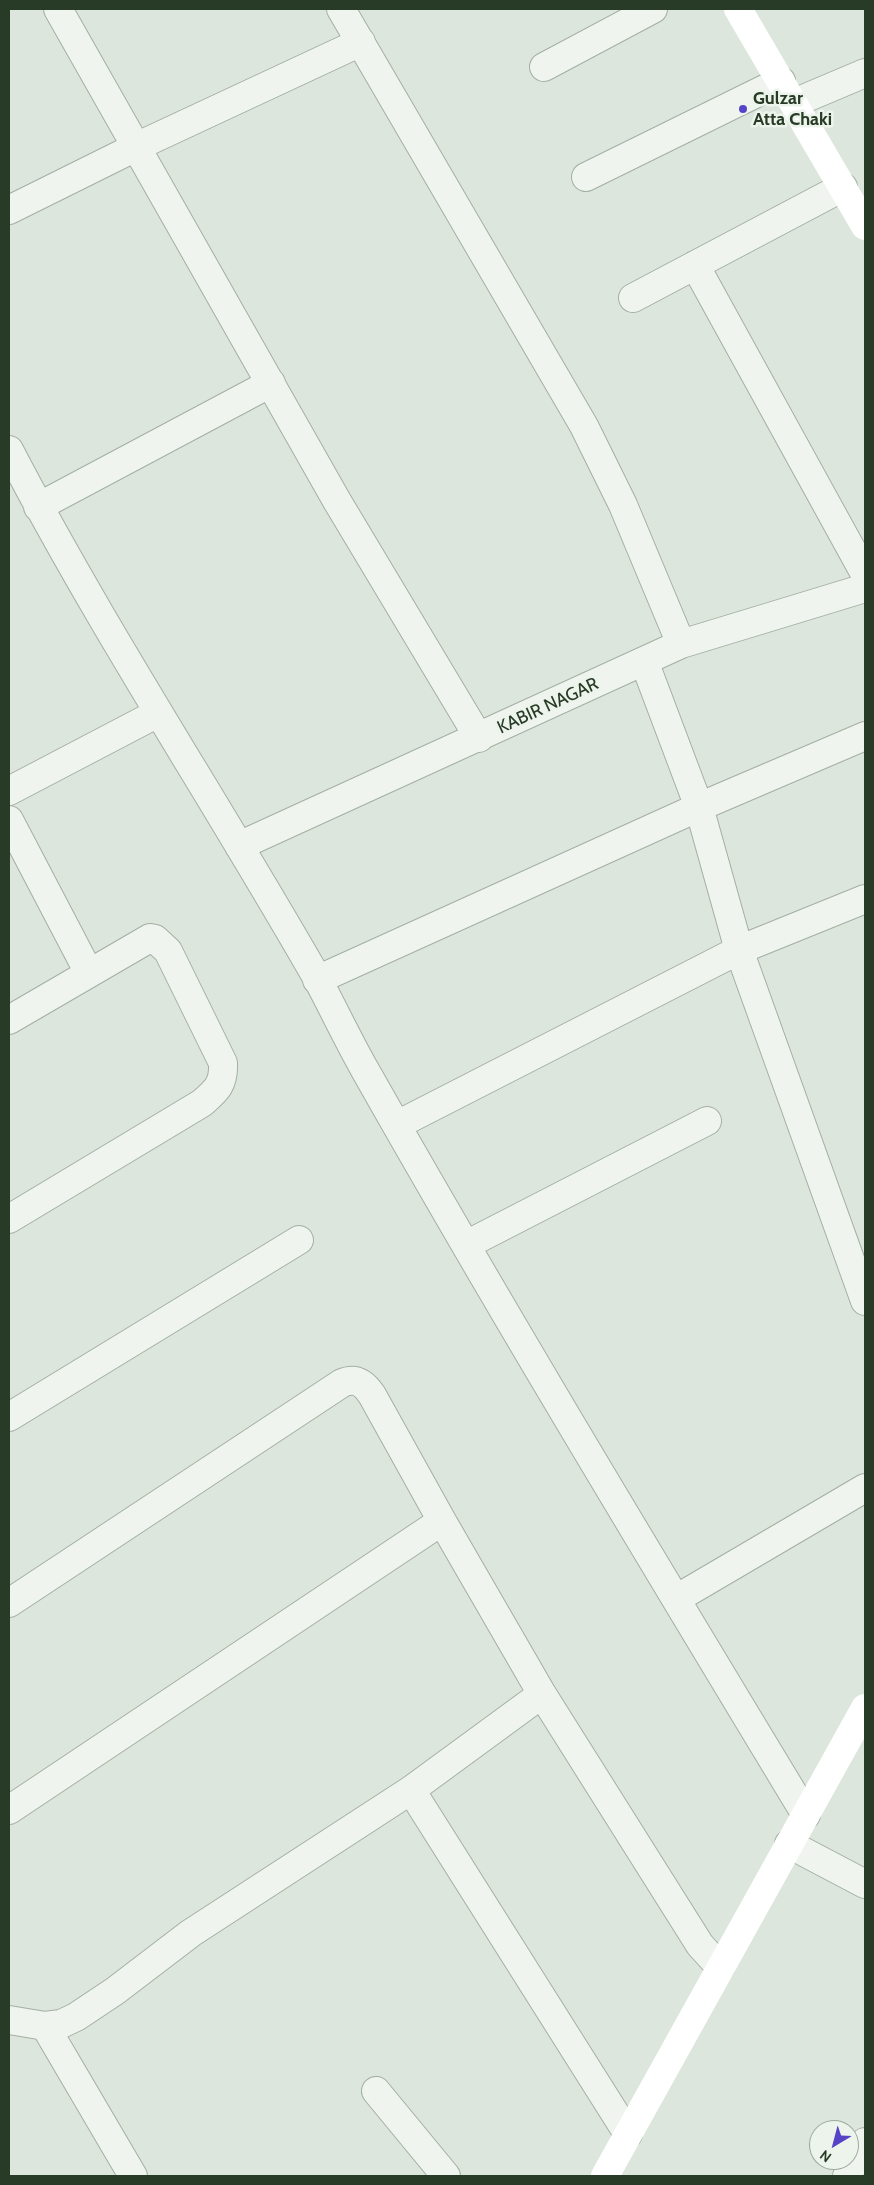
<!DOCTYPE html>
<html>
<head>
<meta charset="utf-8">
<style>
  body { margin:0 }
  #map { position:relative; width:874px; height:2185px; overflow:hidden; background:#dde6dc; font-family:Cabin,sans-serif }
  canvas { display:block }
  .frame { position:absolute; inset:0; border:10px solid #283b26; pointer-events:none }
  .north { position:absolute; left:809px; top:2120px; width:50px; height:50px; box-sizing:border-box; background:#ecf4eb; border:1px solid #9eaa9c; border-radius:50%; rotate:217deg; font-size:14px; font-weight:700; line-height:20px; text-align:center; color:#283b26 }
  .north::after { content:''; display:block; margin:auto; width:18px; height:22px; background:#5743c8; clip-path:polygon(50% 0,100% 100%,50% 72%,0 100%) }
</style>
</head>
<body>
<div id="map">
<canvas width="874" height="2185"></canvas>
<div class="frame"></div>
<div class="north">N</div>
</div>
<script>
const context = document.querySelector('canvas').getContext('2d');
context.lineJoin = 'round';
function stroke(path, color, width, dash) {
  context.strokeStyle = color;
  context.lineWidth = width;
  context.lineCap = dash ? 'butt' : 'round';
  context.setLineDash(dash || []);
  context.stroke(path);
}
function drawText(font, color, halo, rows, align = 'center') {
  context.font = font + ' Cabin,sans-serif';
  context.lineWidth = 5;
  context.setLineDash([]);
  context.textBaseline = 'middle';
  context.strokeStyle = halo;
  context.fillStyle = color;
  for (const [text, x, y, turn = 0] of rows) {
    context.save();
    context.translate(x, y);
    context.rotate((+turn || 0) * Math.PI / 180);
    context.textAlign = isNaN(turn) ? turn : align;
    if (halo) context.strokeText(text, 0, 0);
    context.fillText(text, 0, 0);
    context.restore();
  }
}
const street = new Path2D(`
  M58 9 337 501 479 738
  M341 9 584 426 623 505 681 644
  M544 67 653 9
  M794 103 865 73
  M586 177 781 81
  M9 210 138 146 361 42
  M695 265 865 574
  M633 298 843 187
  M9 450C103 631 216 801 317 978 333 1008 348 1040 365 1070 507 1321 657 1568 806 1815
  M38 507 271 383
  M644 661 699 807 739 950 865 1301
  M9 791 158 713
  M9 820 89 973
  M239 846 681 644 865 588
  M317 980 699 807 865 736
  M9 1020 150 938 155 939 168 951 223 1063C224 1084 217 1090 202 1103L9 1219
  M397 1125 739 950 865 899
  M466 1245 707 1121
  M9 1417 299 1240
  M676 1599 865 1488
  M9 1603 342 1383C356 1377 364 1383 372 1395L442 1521 542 1694 700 1945 720 1967
  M411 1790 628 2134
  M9 1810 442 1521
  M789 1844 865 1884
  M9 2020 45 2026 61 2024 76 2017 115 1991 191 1933 411 1790 542 1694
  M45 2026 133 2176
  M376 2091 446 2176
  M847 2176 865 2142`);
stroke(street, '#a3afa2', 30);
stroke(street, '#eff4ef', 28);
stroke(new Path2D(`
  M738 9 865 226
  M605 2176 865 1708`), '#fff', 28);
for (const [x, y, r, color] of [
  [743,109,5,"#5743c8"]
]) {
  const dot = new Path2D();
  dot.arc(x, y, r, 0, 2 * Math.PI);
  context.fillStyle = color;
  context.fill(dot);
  stroke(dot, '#ecf4eb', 2);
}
drawText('bold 18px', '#283b26', '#ecf4eb', [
  ["Gulzar",753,99],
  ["Atta Chaki",753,120]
], 'left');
drawText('18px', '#283b26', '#ecf4eb', [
  ["KABIR NAGAR",548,706,-25]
]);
</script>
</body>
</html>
